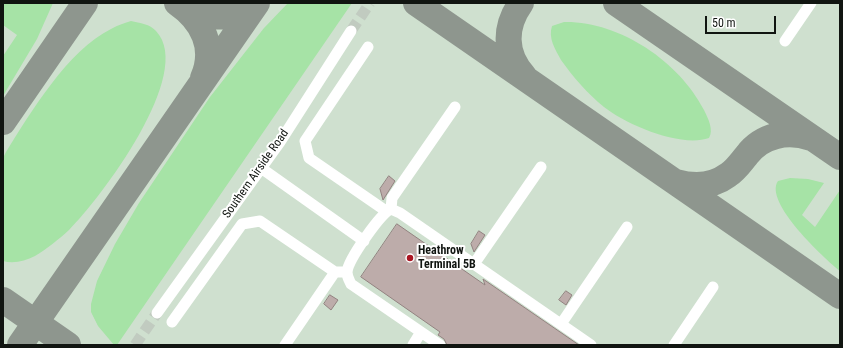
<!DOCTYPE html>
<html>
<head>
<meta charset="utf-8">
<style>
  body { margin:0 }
  #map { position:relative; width:843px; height:348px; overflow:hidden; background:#e0ebdf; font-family:"Roboto Condensed",sans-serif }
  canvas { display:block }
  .frame { position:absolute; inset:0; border:4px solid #111511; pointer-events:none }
  .scale { position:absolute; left:705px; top:16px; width:71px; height:18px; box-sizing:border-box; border:2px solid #111511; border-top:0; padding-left:5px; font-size:12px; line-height:14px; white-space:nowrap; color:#111511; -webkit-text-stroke:3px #fff; paint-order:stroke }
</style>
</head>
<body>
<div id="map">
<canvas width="843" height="348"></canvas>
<div class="frame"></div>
<div class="scale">50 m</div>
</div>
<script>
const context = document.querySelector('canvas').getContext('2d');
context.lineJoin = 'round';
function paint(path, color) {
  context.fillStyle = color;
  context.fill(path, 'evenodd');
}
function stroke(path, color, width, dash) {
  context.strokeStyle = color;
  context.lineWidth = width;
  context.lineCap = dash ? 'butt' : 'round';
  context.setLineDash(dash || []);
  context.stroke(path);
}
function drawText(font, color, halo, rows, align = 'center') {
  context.font = font + ' "Roboto Condensed",sans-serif';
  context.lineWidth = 4;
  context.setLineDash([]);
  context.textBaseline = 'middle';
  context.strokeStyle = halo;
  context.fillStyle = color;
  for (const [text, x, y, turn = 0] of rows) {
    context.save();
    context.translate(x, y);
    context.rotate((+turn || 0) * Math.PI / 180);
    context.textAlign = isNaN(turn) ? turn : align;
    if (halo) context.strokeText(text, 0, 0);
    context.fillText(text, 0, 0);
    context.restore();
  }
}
paint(new Path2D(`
  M3 3H840V345H3Z`), '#cfe0cf');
paint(new Path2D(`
  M3 3H53L37 39 3 96V56L17 35 3 25Z
  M288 3H352L117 345H114L98 326 91 312V304L97 281 115 244 139 203 210 97 264 28Z
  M131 21C140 23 150 24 156 31 196 73 100 199 69 230 59 239 47 249 35 256 25 261 14 264 3 261V158L6 152C31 112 68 50 111 29 118 25 125 23 131 21Z
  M564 22C619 21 679 61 704 110 708 118 714 130 709 138 681 148 627 125 604 107 588 94 573 77 561 60 555 49 548 38 552 26Z
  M790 178 808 179 824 183 802 215 815 227 840 190V271C825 259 763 202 778 181Z`), '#a6e3a6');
stroke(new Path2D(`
  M177 3C203 21 216 48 203 78
  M416 3 840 296
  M521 3C504 27 504 54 524 76
  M616 3 840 157
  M185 9C207 19 235 21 254 3
  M3 122 85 3
  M676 182C694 187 712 187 728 175 736 170 741 162 747 155 762 135 788 130 811 138
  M3 300 68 345
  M20 345 257 3`), '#8e968e', 26);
const building = new Path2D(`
  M389 176 395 181 383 200 380 189Z
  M397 224 485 285 483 279 579 345H447L444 339 438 335 440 332 361 277Z
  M479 231 485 235 474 252 471 244Z
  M566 291 572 295 566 305 559 300Z
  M330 295 338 300 331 310 324 304Z`);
paint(building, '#bdacaa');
stroke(building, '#938381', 1);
stroke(new Path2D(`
  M351 31 370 3
  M135 345 157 313`), '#c1cbc0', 11, [11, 5.5]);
stroke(new Path2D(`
  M785 41 811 3
  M368 47 305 141 309 158 386 211
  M261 168 364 241
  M391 209 392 198 455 107
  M474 264 541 167
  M157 313 280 142 351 31
  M172 322 242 224 260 221 335 272H347
  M561 324 627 227
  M285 345 335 272
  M413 345 421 332
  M440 345 351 284C349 280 347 277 347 272 348 260 380 214 391 209L400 213 591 345
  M674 345 713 287`), '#fff', 11);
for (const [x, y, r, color] of [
  [410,258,4,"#aa1523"]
]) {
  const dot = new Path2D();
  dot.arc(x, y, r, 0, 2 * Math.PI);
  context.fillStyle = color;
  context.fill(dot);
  stroke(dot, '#fff', 1.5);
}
drawText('12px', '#111511', '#fff', [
  ["Southern Airside Road",256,174,-55]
]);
drawText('bold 12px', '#111511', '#fff', [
  ["Heathrow",418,251],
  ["Terminal 5B",418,265]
], 'left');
</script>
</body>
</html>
